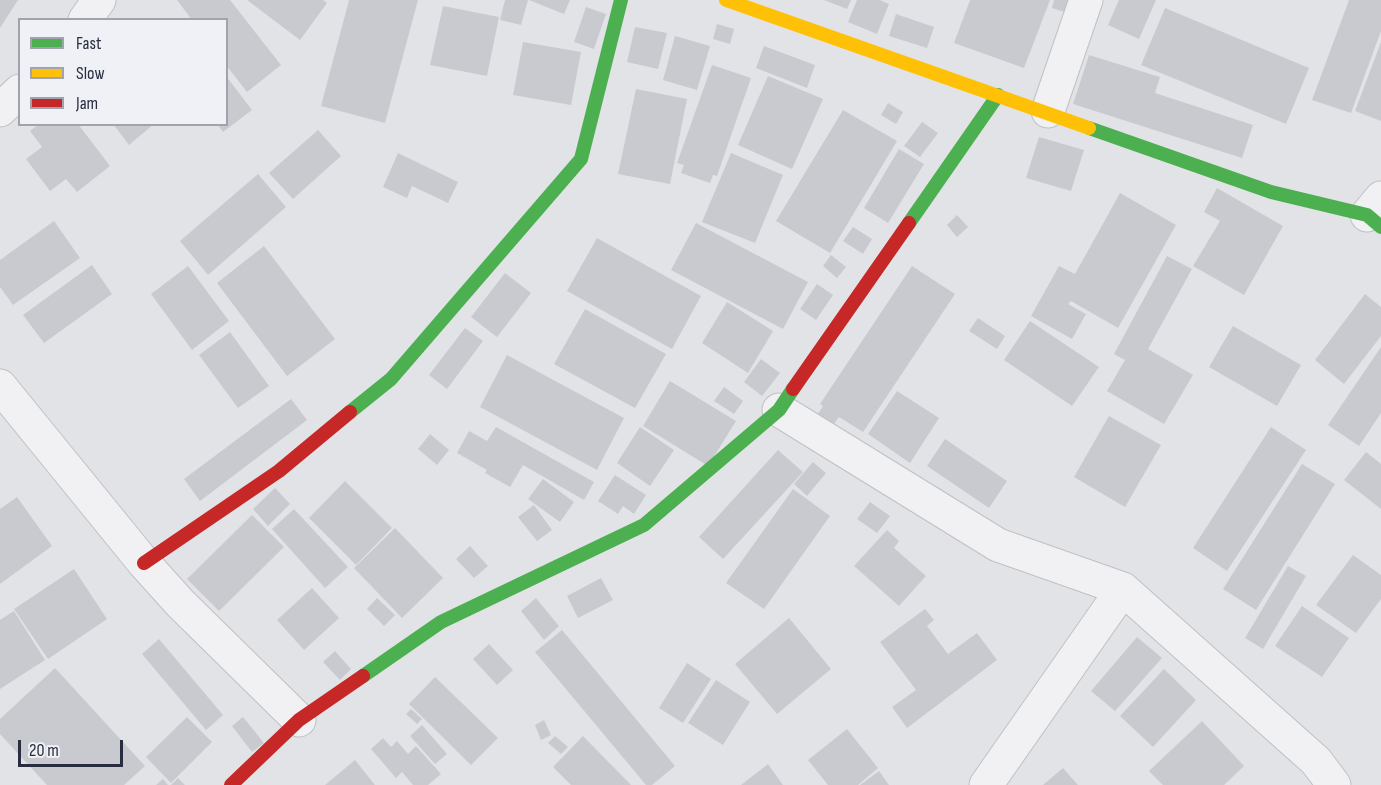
<!DOCTYPE html>
<html>
<head>
<meta charset="utf-8">
<style>
  body { margin:0 }
  #map { position:relative; width:1381px; height:785px; overflow:hidden; background:#e2e3e7; font-family:"Sofia Sans Condensed",sans-serif }
  canvas { display:block }
  .legend { position:absolute; left:18px; top:18px; width:210px; height:108px; box-sizing:border-box; background:#eff1f6; border:2px solid #9fa3ad; margin:0; padding:8px 10px; list-style:none; font-size:18px; color:#282d40 }
  .legend li { display:flex; align-items:center; gap:12px; height:30px }
  .legend b { width:30px; border:2px solid #9fa3ad }
  .scale { position:absolute; left:18px; top:740px; width:105px; height:27px; box-sizing:border-box; border:3px solid #282d40; border-top:0; padding-left:8px; font-size:18px; line-height:21px; white-space:nowrap; color:#282d40; -webkit-text-stroke:4px #eff1f6; paint-order:stroke }
</style>
</head>
<body>
<div id="map">
<canvas width="1381" height="785"></canvas>
<ul class="legend">
<li><b style="height:8px;background:#4caf50"></b>Fast</li>
<li><b style="height:8px;background:#ffc107"></b>Slow</li>
<li><b style="height:8px;background:#c62828"></b>Jam</li>
</ul>
<div class="scale">20 m</div>
</div>
<script>
const context = document.querySelector('canvas').getContext('2d');
context.lineJoin = 'round';
function paint(path, color) {
  context.fillStyle = color;
  context.fill(path, 'evenodd');
}
function stroke(path, color, width, dash) {
  context.strokeStyle = color;
  context.lineWidth = width;
  context.lineCap = dash ? 'butt' : 'round';
  context.setLineDash(dash || []);
  context.stroke(path);
}
paint(new Path2D(`
  M0 0H18L0 28Z
  M177 0H230L281 65 247 92 226 65V20H192Z
  M247 0H323L327 3 300 40Z
  M349 0H418L385 123 321 106Z
  M505 0H528L521 25 500 20Z
  M529 0H570L564 14Z
  M824 0H851L847 9Z
  M857 0H880L889 4 877 34 848 22Z
  M970 0H1050L1024 68 954 43Z
  M1054 0H1076L1071 14 1052 8Z
  M1119 0H1156L1139 39 1108 25Z
  M1349 0H1381V31L1351 113 1312 100Z
  M443 6 499 17 487 76 430 65Z
  M586 7 606 14 594 49 574 42Z
  M1165 8 1309 68 1286 124 1141 65Z
  M896 14 934 27 927 48 889 36Z
  M717 24 734 29 730 44 713 39Z
  M635 27 667 33 658 69 627 62Z
  M675 36 710 46 697 90 663 80Z
  M523 42 581 52 571 105 513 95Z
  M1381 42V121L1355 111Z
  M764 46 815 65 807 88 756 68Z
  M1089 55 1160 77 1155 93 1253 125 1242 158 1073 104Z
  M712 65 751 78 717 176 713 175 710 183 681 173 684 165 677 163Z
  M226 76 252 110 223 132 217 124H226Z
  M768 76 823 99 792 169 738 145Z
  M636 89 687 99 670 184 618 174Z
  M888 103 903 112 896 124 881 115Z
  M843 110 897 141 830 253 776 221Z
  M922 122 938 133 920 157 904 146Z
  M39 124H78L110 166 77 192 66 179 50 191 26 159 42 147 30 131Z
  M113 124H154L129 145Z
  M318 130 341 156 293 199 269 173Z
  M1039 137 1084 150 1071 191 1026 178Z
  M899 149 924 164 888 223 864 208Z
  M398 153 458 182 448 203 412 186 407 198 383 187Z
  M731 153 783 175 755 243 702 222Z
  M258 174 286 207 208 275 180 241Z
  M1217 188 1283 226 1244 295 1193 266 1220 221 1204 212Z
  M1120 193 1176 225 1118 328 1071 301 1068 304 1086 314 1072 339 1031 316 1059 266 1075 274Z
  M957 215 968 227 957 237 947 225Z
  M54 221 80 258 13 305 0 287V260Z
  M696 223 808 282 783 329 671 270Z
  M853 227 872 239 863 254 843 241Z
  M597 238 701 296 672 349 567 291Z
  M264 246 335 339 287 376 217 283Z
  M831 255 846 267 837 278 823 266Z
  M1167 256 1192 269 1148 349 1193 375 1164 424 1107 391 1125 360 1114 354Z
  M92 265 112 294 44 343 23 315Z
  M188 266 229 321 192 350 151 294Z
  M912 266 955 294 863 432 839 417 832 427 816 417 823 406 820 404Z
  M505 273 531 293 497 337 471 317Z
  M817 284 833 295 816 320 800 309Z
  M1365 294 1381 307V336L1344 384 1315 360Z
  M727 302 773 331 748 373 702 343Z
  M585 309 666 354 635 408 554 364Z
  M978 318 1005 336 997 349 969 331Z
  M1030 321 1099 367 1072 406 1004 360Z
  M1233 326 1301 365 1277 406 1209 367Z
  M465 328 483 341 447 389 429 375Z
  M230 332 269 386 238 408 199 355Z
  M1381 347V413L1359 446 1328 425Z
  M507 355 624 418 597 470 480 407Z
  M761 359 780 373 762 396 744 382Z
  M670 381 736 421 708 466 643 426Z
  M724 387 743 401 734 414 714 401Z
  M897 391 939 418 910 463 868 434Z
  M291 399 307 420 200 501 184 479Z
  M1109 416 1161 445 1125 507 1074 477Z
  M496 427 594 482 584 500 523 465 510 487 485 473 487 470 457 453 469 431 487 441Z
  M640 427 674 450 650 486 617 463Z
  M1271 427 1306 450 1227 571 1193 548Z
  M430 434 449 450 437 465 418 449Z
  M945 439 1007 481 989 508 927 466Z
  M778 450 803 472 723 559 699 537Z
  M1366 452 1381 464V509L1344 480Z
  M813 462 826 473 807 496 794 484Z
  M1302 464 1335 484 1256 610 1223 589Z
  M615 475 646 495 634 514 623 506 618 514 598 501Z
  M543 479 574 502 560 522 528 499Z
  M345 481 392 528 356 565 309 518Z
  M275 488 290 504 268 526 253 509Z
  M793 489 830 516 764 609 726 583Z
  M17 497 52 546 0 584V509Z
  M870 502 890 516 877 533 857 519Z
  M534 505 552 530 537 541 518 517Z
  M294 509 348 567 325 588 272 529Z
  M252 515 284 547 219 611 187 579Z
  M395 528 443 578 402 618 354 568Z
  M887 530 899 541 894 548 926 576 899 606 854 566Z
  M470 546 488 566 474 578 456 559Z
  M1353 555 1381 575V599L1356 633 1316 605Z
  M1288 566 1306 576 1263 649 1245 638Z
  M74 569 107 619 48 659 14 609Z
  M601 578 613 600 578 618 567 596Z
  M312 588 339 618 304 650 277 620Z
  M377 598 395 615 384 626 367 609Z
  M536 598 559 626 544 640 521 611Z
  M1302 606 1349 638 1322 677 1275 646Z
  M925 609 934 620 927 626 948 654 977 633 997 660 907 728 892 707 916 690 880 642Z
  M14 611 45 660 0 689V620Z
  M789 618 831 669 777 714 735 664Z
  M562 630 675 766 652 785H646L535 652Z
  M1137 637 1162 658 1115 711 1091 691Z
  M159 639 223 715 206 730 142 654Z
  M489 644 513 670 497 685 473 659Z
  M335 651 351 669 340 680 323 662Z
  M687 663 711 679 683 723 659 708Z
  M55 668 145 766 124 785H47L0 734V719Z
  M1164 669 1196 700 1153 747 1120 716Z
  M435 677 498 738 471 765 409 704Z
  M716 680 750 702 723 745 688 723Z
  M411 709 422 719 417 724 406 714Z
  M187 717 212 742 171 783 146 757Z
  M243 717 264 743 252 752 232 726Z
  M544 720 551 735 541 740 535 725Z
  M1202 721 1244 766 1224 785H1163L1149 771Z
  M422 725 447 754 435 764 410 736Z
  M847 729 878 768 858 785H828L808 760Z
  M555 736 568 747 561 754 548 743Z
  M583 736 631 785H571L553 767Z
  M383 738 391 747 397 741 408 754 416 746 441 774 428 785H413L402 772 396 778 371 749Z
  M355 760 375 785H325Z
  M768 764 783 785H741Z
  M1063 768 1078 785H1043Z
  M879 771 889 785H860Z
  M178 778 185 785H171Z
  M163 779 168 785H156Z`), '#c9cacf');
const street = new Path2D(`
  M85 20 99 0
  M0 110 20 91
  M1048 111 1086 0
  M1367 215 1381 198
  M0 386 144 563 180 603 299 720
  M779 410 998 545 1123 589 1316 761 1334 785
  M986 785 1123 589`);
stroke(street, '#bfc0c4', 35);
stroke(street, '#f1f1f3', 33);
stroke(new Path2D(`
  M1089 128 1271 192 1367 215 1381 227
  M909 223 998 95
  M350 412 391 379 581 159 621 0
  M363 676 441 622 644 525 779 410 793 389`), '#4caf50', 14);
stroke(new Path2D(`
  M726 0 1089 128`), '#ffc107', 14);
stroke(new Path2D(`
  M793 389 909 223
  M144 563 279 471 350 412
  M231 785 299 720 363 676`), '#c62828', 14);
</script>
</body>
</html>
